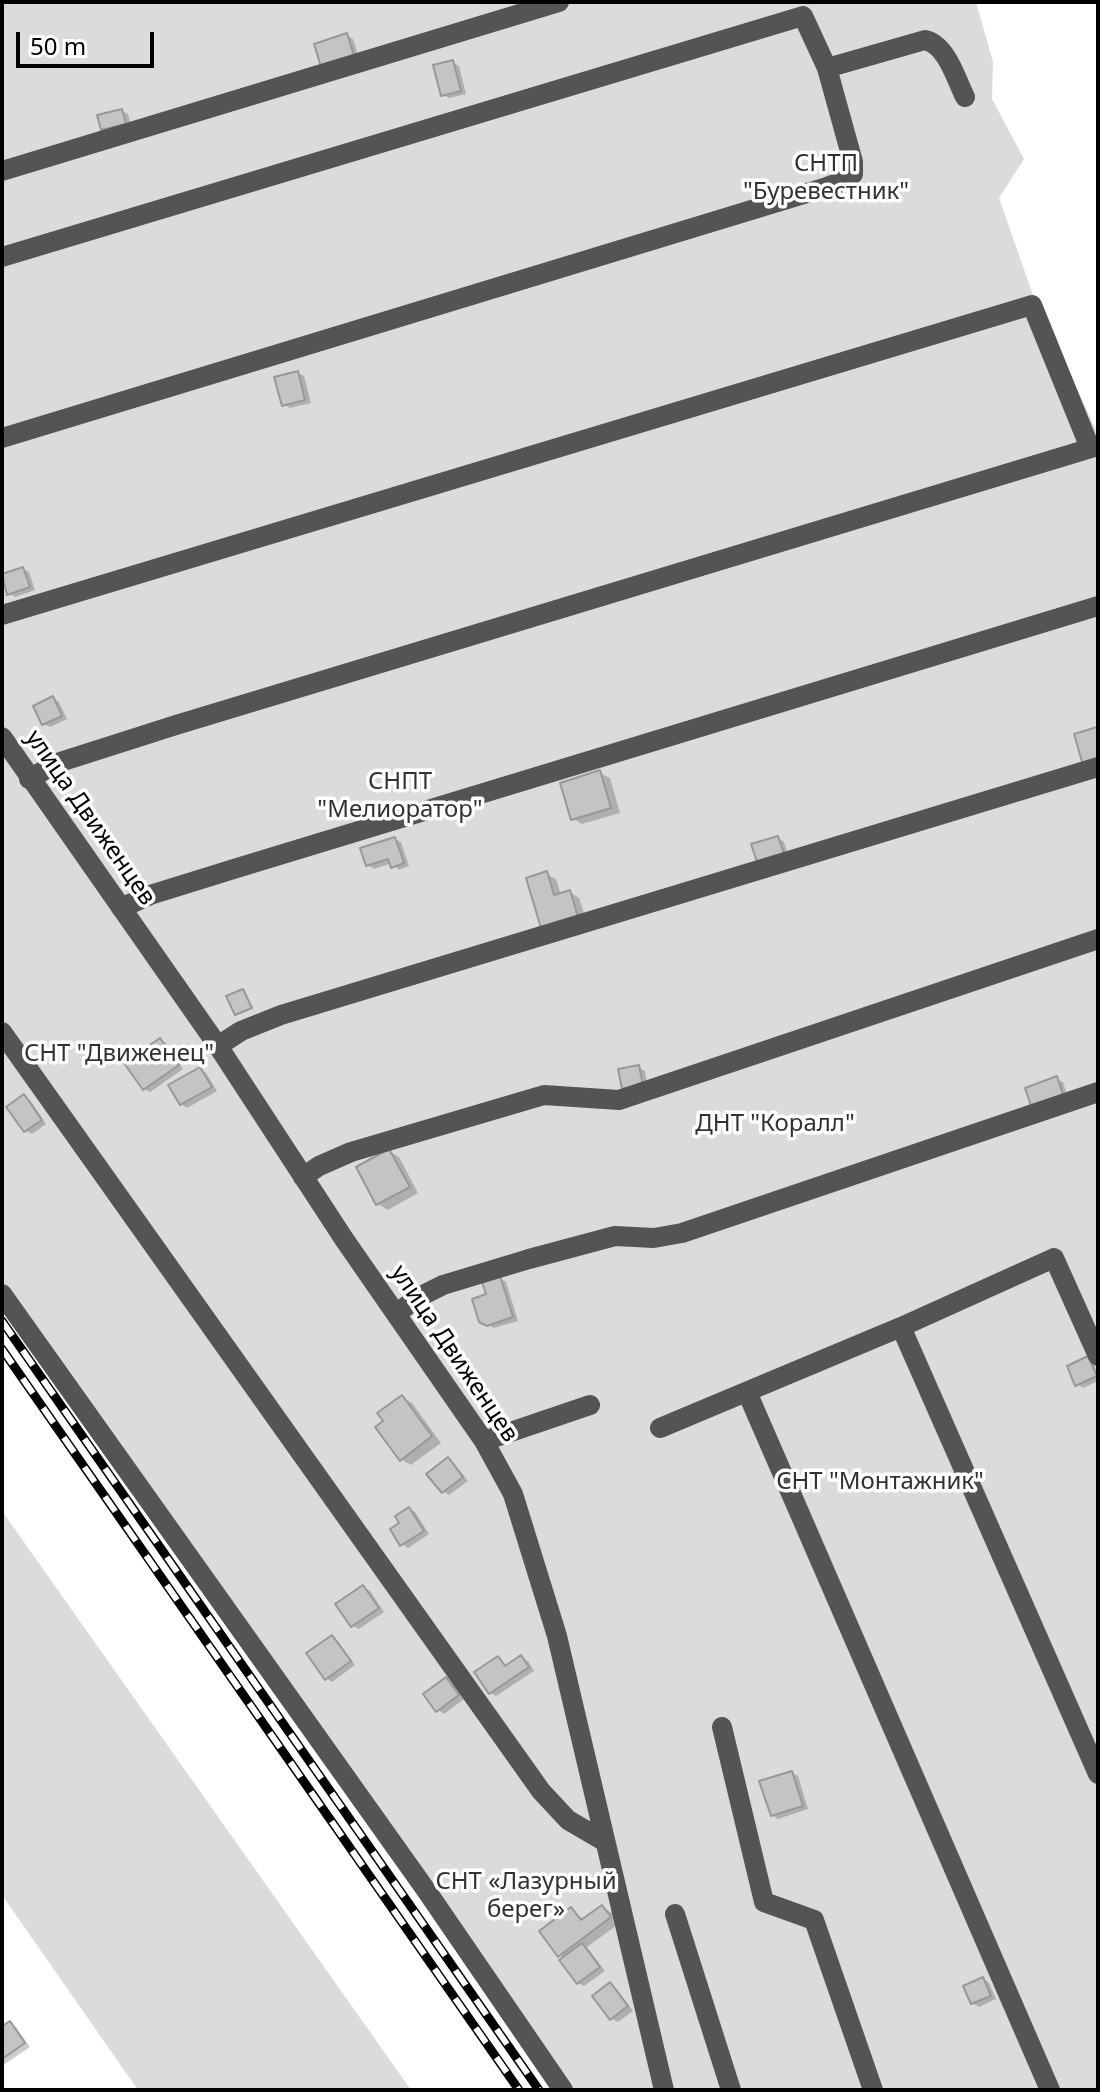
<!DOCTYPE html>
<html>
<head>
<meta charset="utf-8">
<style>
  body { margin:0 }
  #map { position:relative; width:1100px; height:2092px; overflow:hidden; background:#fff; font-family:"Noto Sans",sans-serif }
  canvas { display:block }
  .frame { position:absolute; inset:0; border:4px solid #000; pointer-events:none }
  .scale { position:absolute; left:16px; top:32px; width:138px; height:36px; box-sizing:border-box; border:4px solid #000; border-top:0; padding-left:10px; font-size:24px; line-height:28px; white-space:nowrap; color:#000; -webkit-text-stroke:6px #fff; paint-order:stroke }
</style>
</head>
<body>
<div id="map">
<canvas width="1100" height="2092"></canvas>
<div class="frame"></div>
<div class="scale">50 m</div>
</div>
<script>
const context = document.querySelector('canvas').getContext('2d');
context.lineJoin = 'round';
function paint(path, color) {
  context.fillStyle = color;
  context.fill(path, 'evenodd');
}
function stroke(path, color, width, dash) {
  context.strokeStyle = color;
  context.lineWidth = width;
  context.lineCap = dash ? 'butt' : 'round';
  context.setLineDash(dash || []);
  context.stroke(path);
}
function drawText(font, color, halo, rows, align = 'center') {
  context.font = font + ' "Noto Sans",sans-serif';
  context.lineWidth = 7;
  context.setLineDash([]);
  context.textBaseline = 'middle';
  context.strokeStyle = halo;
  context.fillStyle = color;
  for (const [text, x, y, turn = 0] of rows) {
    context.save();
    context.translate(x, y);
    context.rotate((+turn || 0) * Math.PI / 180);
    context.textAlign = isNaN(turn) ? turn : align;
    if (halo) context.strokeText(text, 0, 0);
    context.fillText(text, 0, 0);
    context.restore();
  }
}
paint(new Path2D(`
  M2 2H976L993 62 992 99 1024 159 999 198 1033 295 1098 434V2090H569L2 1288Z
  M2 1511 411 2090H138L2 1895Z`), '#dbdbdb');
paint(new Path2D(`
  M346 35 353 39 360 62 330 72Z
  M452 62 459 66 466 94 449 98 443 94Z
  M122 111 128 114 131 126 109 132 103 129Z
  M298 373 304 376 311 403 290 408 284 404Z
  M23 569 29 572 35 590 15 597 9 593Z
  M53 698 59 702 67 719 50 727 44 724Z
  M600 773 610 778 620 813 582 824 572 818Z
  M778 838 784 842 790 860 766 868Z
  M395 839 401 842 409 866 399 870 392 863 374 869 368 865Z
  M546 874 556 879 561 895 570 892 579 898 587 922 552 933Z
  M160 1040 166 1043 183 1069 150 1092 144 1089Z
  M638 1067 645 1071 648 1088 630 1092Z
  M200 1070 206 1073 217 1091 187 1108 181 1104Z
  M1056 1079 1063 1082 1069 1101 1027 1089Z
  M24 1097 30 1100 46 1124 32 1134 26 1131Z
  M389 1151 399 1157 418 1193 388 1210 378 1204Z
  M500 1278 506 1282 518 1321 494 1328 481 1320 488 1295Z
  M1088 1359 1094 1362 1098 1381 1083 1388 1077 1384Z
  M402 1397 412 1403 441 1443 411 1465 401 1459 386 1421Z
  M448 1459 454 1463 468 1481 449 1495 443 1491Z
  M409 1509 415 1512 429 1534 408 1548 402 1544V1524Z
  M363 1587 370 1591 384 1612 359 1629 353 1626Z
  M332 1637 338 1641 355 1665 332 1682 326 1678Z
  M499 1658 508 1667 521 1658 528 1661 534 1671 496 1696 490 1693Z
  M446 1680 452 1683 464 1699 444 1714 438 1710Z
  M792 1773 798 1776 808 1809 778 1819 772 1815Z
  M602 1907 612 1913 620 1923 587 1947 605 1971 584 1986 578 1983 565 1958 559 1955 571 1909 584 1920Z
  M983 1979 989 1983 996 1999 979 2007 973 2003Z
  M610 1985 616 1988 633 2011 618 2022 612 2019Z
  M10 2023 16 2027 30 2047 2 2066V2029Z`), '#0003');
const building = new Path2D(`
  M347 33 355 59 322 70 314 44Z
  M453 60 461 91 441 96 433 65Z
  M122 109 126 124 101 130 97 115Z
  M298 371 305 400 282 406 274 377Z
  M23 567 30 587 7 595 2 574Z
  M53 696 62 716 42 725 33 706Z
  M1097 727 1098 760 1083 765 1074 734Z
  M600 770 611 808 571 820 560 783Z
  M778 836 785 857 758 865 751 844Z
  M395 837 404 863 391 868 388 859 366 866 360 848Z
  M547 871 554 895 570 890 578 917 541 928 526 878Z
  M243 989 252 1008 235 1015 226 996Z
  M160 1038 179 1065 143 1090 124 1063Z
  M639 1065 643 1085 622 1089 618 1069Z
  M200 1067 212 1087 180 1105 168 1085Z
  M1057 1076 1064 1098 1032 1109 1025 1088Z
  M24 1094 42 1120 24 1132 6 1107Z
  M389 1149 410 1187 376 1205 356 1167Z
  M500 1276 513 1317 487 1326 479 1322 472 1299 486 1294 482 1282Z
  M1088 1356 1097 1376 1075 1386 1067 1366Z
  M402 1395 432 1436 400 1461 375 1427 383 1421 377 1413Z
  M448 1457 463 1477 442 1493 426 1474Z
  M409 1507 424 1531 400 1546 390 1529 399 1523 395 1516Z
  M363 1585 379 1608 351 1627 335 1604Z
  M332 1635 351 1661 325 1680 306 1653Z
  M521 1655 529 1667 489 1694 474 1672 498 1656 505 1666Z
  M446 1677 459 1695 436 1712 423 1694Z
  M792 1771 803 1806 771 1816 759 1781Z
  M602 1905 611 1917 558 1957 539 1931 571 1907 581 1920Z
  M582 1943 600 1967 577 1984 559 1960Z
  M983 1977 991 1996 971 2004 963 1986Z
  M610 1982 628 2006 610 2020 592 1996Z
  M10 2021 25 2043 2 2059V2026Z`);
paint(building, '#c4c4c4');
stroke(building, '#989898', 2);
stroke(new Path2D(`
  M827 68 925 40C947 45 956 79 965 97
  M2 171 559 2
  M2 257 803 16 827 68 853 162V174L846 180 827 187 2 438
  M2 615 1032 305 1090 448
  M2 737 218 1046 344 1239 484 1441 513 1494 557 1636 664 2090
  M29 779 57 763 176 725 1098 446
  M121 908 150 895 237 868 1098 606
  M2 1032 541 1791 568 1820 604 1841
  M218 1046 241 1031 281 1015 1098 767
  M303 1177 319 1166 351 1152 544 1095 619 1100 1098 939
  M2 1294 426 1890 563 2090
  M396 1314 417 1298 443 1285 529 1259 615 1236 654 1238 682 1233 1098 1092
  M901 1327 1098 1774
  M747 1392 1050 2090
  M660 1428 901 1327 1054 1258 1098 1356
  M484 1441 590 1405
  M722 1727 764 1902 814 1920 873 2090
  M675 1914 731 2090`), '#545454', 20);
const rail = new Path2D(`
  M2 1321 539 2090
  M2 1349 519 2090`);
stroke(rail, '#000', 9);
stroke(rail, '#fff', 6, [18]);
drawText('24px', '#323232', '#fff', [
  ["СНТП",826,164],
  ["\"Буревестник\"",826,192],
  ["СНПТ",400,782],
  ["\"Мелиоратор\"",400,810],
  ["СНТ \"Движенец\"",119,1054],
  ["ДНТ \"Коралл\"",775,1124],
  ["СНТ \"Монтажник\"",880,1482],
  ["СНТ «Лазурный",526,1882],
  ["берег»",526,1910]
]);
drawText('24px', '#000', '#fff', [
  ["улица Движенцев",90,818,55],
  ["улица Движенцев",454,1354,56]
]);
</script>
</body>
</html>
